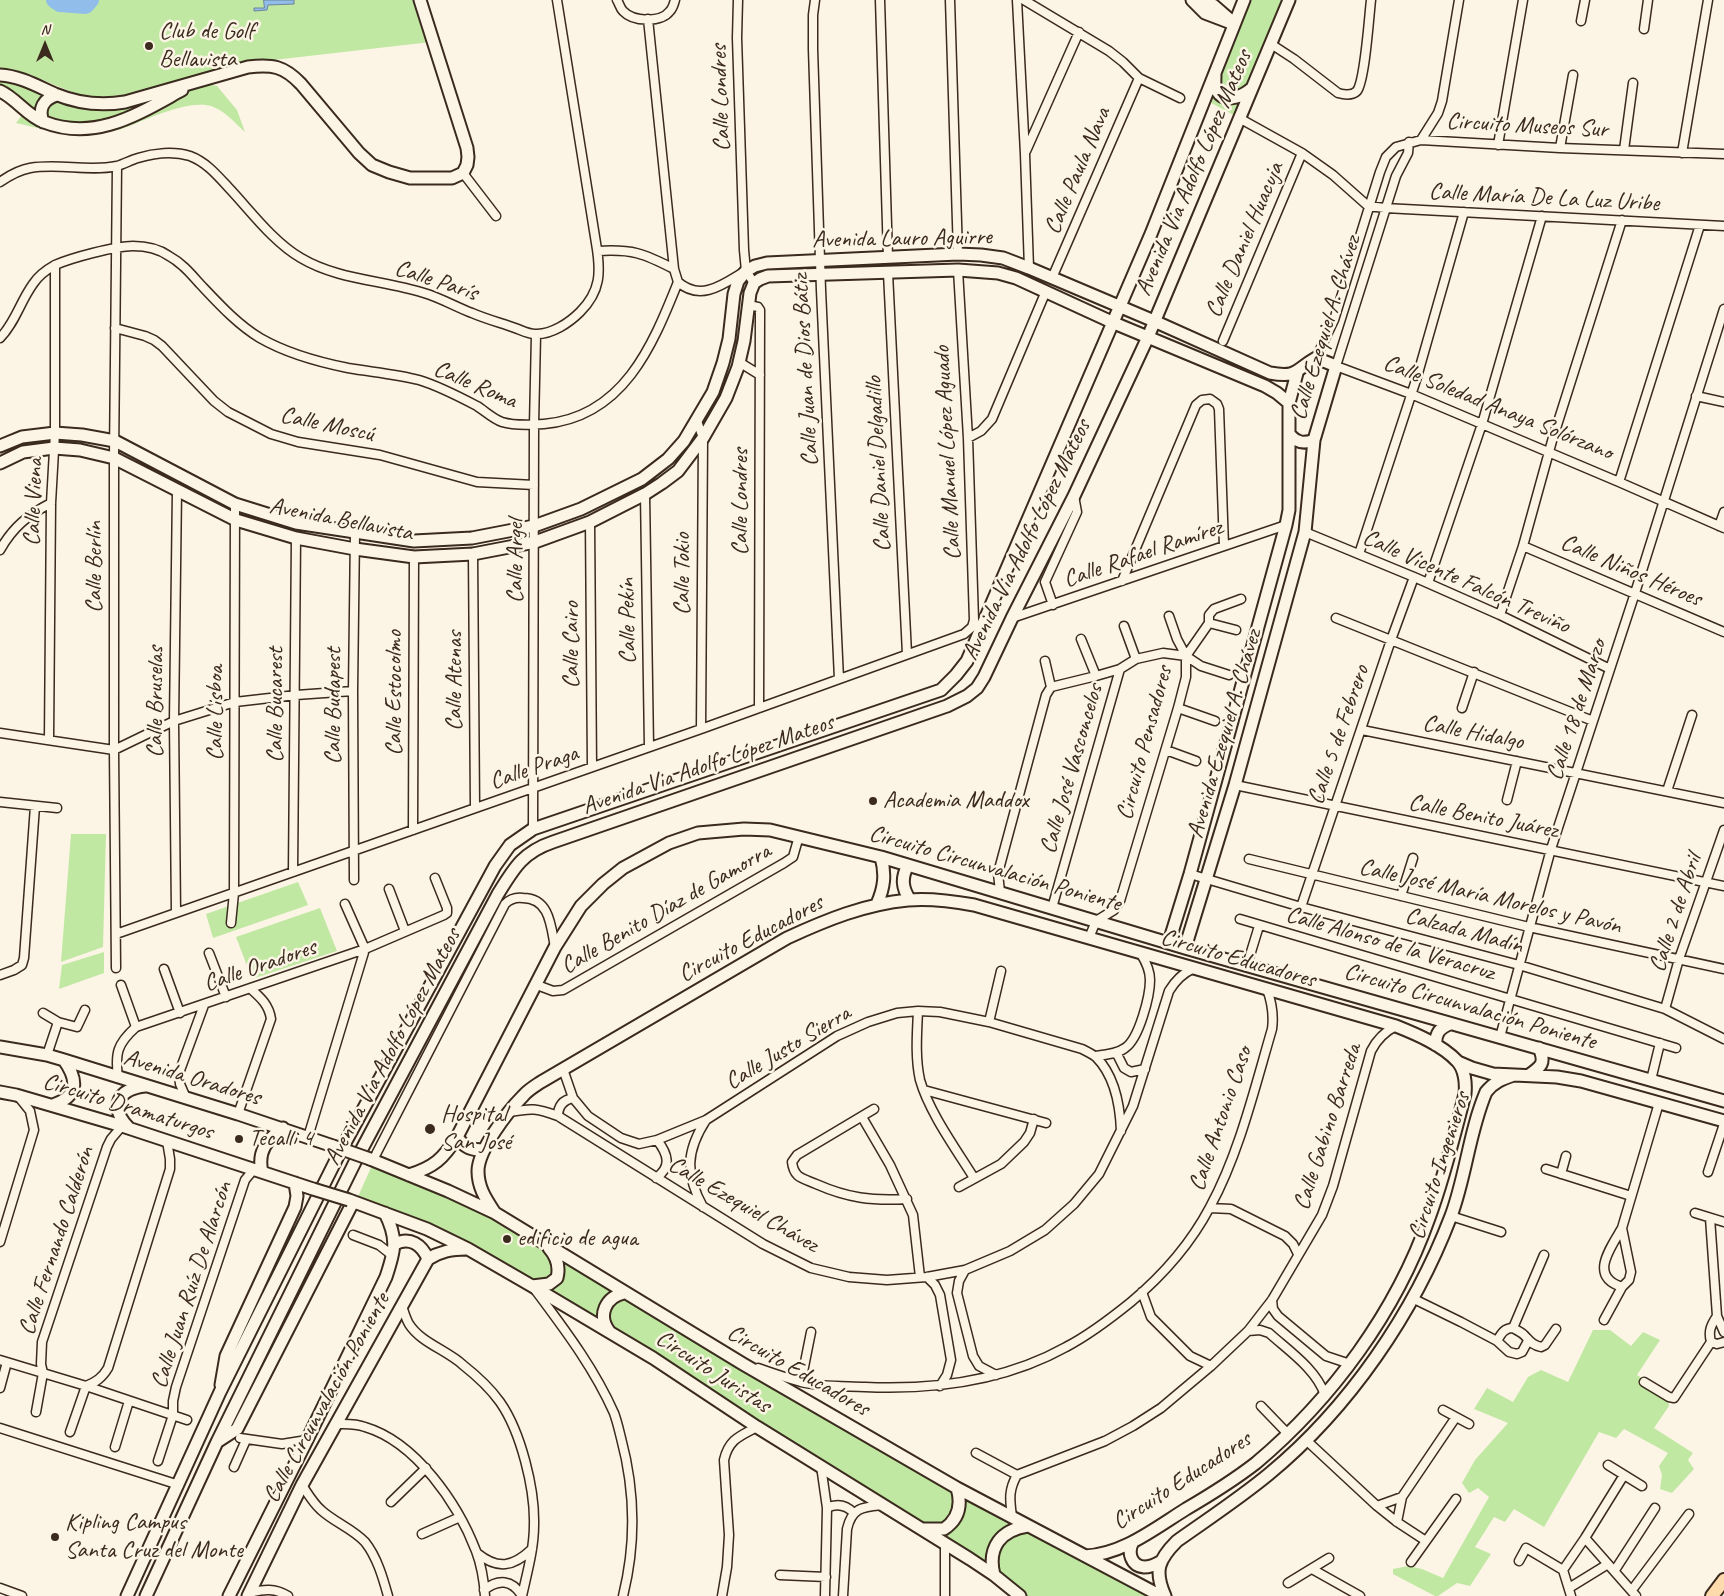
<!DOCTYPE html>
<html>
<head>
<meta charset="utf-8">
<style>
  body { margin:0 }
  #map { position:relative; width:1724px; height:1596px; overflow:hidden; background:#fcf5e5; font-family:Caveat,sans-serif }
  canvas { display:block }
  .north { position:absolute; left:20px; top:20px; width:50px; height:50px; -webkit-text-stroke:4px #fcf5e5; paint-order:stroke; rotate:0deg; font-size:14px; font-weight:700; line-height:20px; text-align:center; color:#3b2a1e }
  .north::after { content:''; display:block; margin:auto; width:18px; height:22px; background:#3b2a1e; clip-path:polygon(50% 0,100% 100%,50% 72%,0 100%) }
</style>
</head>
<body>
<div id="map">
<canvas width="1724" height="1596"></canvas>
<div class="north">N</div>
</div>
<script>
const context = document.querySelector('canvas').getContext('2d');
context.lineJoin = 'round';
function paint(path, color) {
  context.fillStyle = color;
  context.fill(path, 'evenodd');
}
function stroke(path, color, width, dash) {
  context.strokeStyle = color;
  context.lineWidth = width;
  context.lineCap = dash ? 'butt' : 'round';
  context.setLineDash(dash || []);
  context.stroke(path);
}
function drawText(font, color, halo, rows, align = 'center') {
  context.font = font + ' Caveat,sans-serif';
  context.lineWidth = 5;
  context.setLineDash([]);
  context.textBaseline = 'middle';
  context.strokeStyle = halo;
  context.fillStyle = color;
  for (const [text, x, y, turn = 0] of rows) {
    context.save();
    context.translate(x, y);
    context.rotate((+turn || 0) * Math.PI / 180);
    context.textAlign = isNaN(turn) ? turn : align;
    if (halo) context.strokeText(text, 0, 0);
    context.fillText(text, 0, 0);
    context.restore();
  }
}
paint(new Path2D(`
  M0 0H418L431 42 265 61 122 97C117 98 111 99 106 99 69 98 37 71 0 68Z
  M1244 0H1289L1239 118 1204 99Z
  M0 76 43 88 46 106 59 96 91 106 199 82 217 86 237 110 245 132C235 123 224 110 211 106 185 99 143 122 118 130 110 132 100 133 92 134 67 137 40 128 16 123L27 108 0 90Z
  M71 834H106L103 947 61 962Z
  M298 882 308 905 213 938 206 914Z
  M320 908 337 951 252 979 236 937Z
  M104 952V973L59 989 62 965Z
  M374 1161 448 1191 953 1478 1033 1528 1153 1596H1023L534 1282 356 1201Z
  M1593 1330H1610L1631 1346 1643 1332 1660 1340 1637 1375 1667 1393 1669 1406 1654 1428 1693 1453 1688 1460 1694 1469 1672 1493 1660 1489 1662 1475 1659 1466 1668 1453 1624 1429 1616 1438 1599 1432 1544 1527 1514 1509 1505 1522 1494 1517 1475 1547 1491 1554 1470 1586 1457 1583 1438 1596H1435L1393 1574V1569L1408 1566 1422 1569 1443 1578 1489 1497 1478 1488 1469 1493 1462 1483 1475 1460 1508 1423 1474 1409 1487 1388 1513 1402 1528 1377 1541 1370 1568 1382Z`), '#c1e8a3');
const water = new Path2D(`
  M264 0H294V4L268 5 267 10 254 11V8H264Z`);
paint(water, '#91bdea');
stroke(water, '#6f8298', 1);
stroke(new Path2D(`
  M54 0 60 4 86 6 91 0`), '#91bdea', 16);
const street = new Path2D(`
  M617 0C619 3 620 8 623 11 633 22 661 23 670 11 673 8 674 3 675 0
  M738 0 737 38 744 250 746 271 754 283
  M815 0 813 15V49L821 290 839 679
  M880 0 888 257
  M950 0 958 254
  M1017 0 1025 154 1029 268
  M1024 0 1109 51 1123 62 1139 78 1180 98
  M1581 21 1585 0
  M1644 29 1648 0
  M1271 44 1294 59 1338 93C1345 95 1352 96 1357 91 1365 80 1369 17 1371 0
  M1239 118 1302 153 1333 175 1368 206 1385 208 1724 226
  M1421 140 1438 113 1442 101 1459 0
  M1409 142 1408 153 1396 176 1336 366 1411 394 1619 482 1724 528
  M1498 145 1523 0
  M1560 148 1573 75
  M1624 150 1633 83
  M1026 151 1079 32
  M1682 153 1708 0
  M463 173 496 216
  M0 182C10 175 19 170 30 168 59 163 89 172 117 166 124 164 131 160 138 158 154 153 174 151 190 156 206 162 217 175 228 187 250 210 273 242 301 258 338 280 383 280 424 293 441 298 456 307 472 313 486 319 501 323 515 328 521 330 530 335 537 334 552 334 569 323 580 312 601 291 601 272 596 243L557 0
  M598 251C632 249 643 253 674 269
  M958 270 968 438 974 620 975 624
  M888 273 907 654
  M1052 278 1139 78
  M678 282C700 301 721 286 742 273
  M748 305 758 307 760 310 759 708
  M115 328 145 336 154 340 162 346 214 401 228 412 271 434 298 442 380 455 477 482 534 485
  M0 338C15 323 20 302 33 284 38 276 46 270 55 265 71 258 115 246 133 246 145 246 159 249 169 256 182 263 191 274 200 284 219 304 237 324 260 338 286 353 318 362 348 368 371 372 396 374 419 380 439 386 458 396 477 406 485 411 493 419 502 422 515 426 531 425 544 424 623 417 652 347 678 282L674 269 648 19
  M1223 341 1302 153
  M1316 358 1334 320 1380 172 1386 157 1396 147 1421 140 1560 148 1724 154
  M739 362 760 375
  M1696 396 1724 402
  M697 421 703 438 701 729
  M968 438 981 431 992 419 1046 291
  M1619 482 1700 225
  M645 494 649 747
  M590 522 592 767
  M1719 526 1724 512
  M1305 532 1414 577 1500 615 1610 669
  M1523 546 1724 632
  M0 550C13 527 28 515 51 503
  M473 554 475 808
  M1359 554 1417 377 1464 212
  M1122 581 1196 405 1202 400 1210 399 1217 404 1219 409 1224 546
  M1428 583 1482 424 1542 216
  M1053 605 1045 582 1077 512 1074 496
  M1500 615 1523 546 1552 441 1622 220
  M1012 618 1286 525
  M1336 618 1593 721
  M1209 623 1236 630
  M1124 626 1136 659
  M1081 639 1096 676
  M1186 656 1209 623V615L1214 609 1241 599
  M1045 661 1051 687
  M1178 708 1215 721
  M1462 708 1474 672
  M1362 730 1724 803
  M0 733 114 750 174 721 235 702 296 695 353 691
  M49 740 51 503 55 433V265
  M1166 750 1196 761
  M1235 785 1724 886
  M1667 791 1692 715
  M1507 800 1517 761
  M0 802 57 808
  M533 829 534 425 536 335
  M413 830 414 557
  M1249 859 1529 927 1724 969
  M293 872 296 538
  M1190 874 1301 907 1519 965 1665 1009 1724 1039
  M354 880 353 691 355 533
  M389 889 405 931
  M1000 892 998 873 1046 695 1051 687 1096 676 1120 669 1136 659 1163 653 1186 656 1201 666 1229 675
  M1401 896 1413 858
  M345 904 365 949
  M1301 907 1391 640 1414 577
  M1052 908 1120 669
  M176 913 174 721 177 490
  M1240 919 1676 1048
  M231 923 234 893 235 504
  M116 934 701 729 964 634 972 627 974 620
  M1089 938 1096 921 1114 910 1120 901 1178 708 1186 677V656L1177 639 1169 616
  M209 953 226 997
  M1247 965 1259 926
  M116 968 114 750V458L117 166
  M164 969 180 1013
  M0 975 14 970 22 965 24 958 35 806
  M121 985 136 1027
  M537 985 553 991 563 990 784 863 793 857 799 836
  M1665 1009 1679 959 1724 830
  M918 1011C917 1033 915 1058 920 1080 929 1112 956 1149 974 1178
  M43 1013 58 1022 77 1027 85 1010
  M989 1022 1001 971
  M1500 1037 1551 849 1635 593 1724 309
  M1116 1052 1124 1068 1131 1072 1145 1069
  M47 1055 58 1022
  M1095 1056C1104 1055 1117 1054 1125 1048 1139 1039 1150 996 1150 980 1150 970 1146 962 1141 954
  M563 1069 573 1098 588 1116 621 1138 639 1144 657 1140 706 1120 837 1036 868 1022 897 1013 918 1011 940 1012 989 1022 1082 1049C1086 1051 1092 1054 1096 1057 1115 1076 1120 1104 1121 1131
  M118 1078C115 1053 117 1044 136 1027L365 949 444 915 447 913V908L435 878
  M1651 1080 1660 1043
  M924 1090 1046 1123
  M186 1098 180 1084 179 1073 204 1005
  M874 1109 797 1155 792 1162C794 1178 802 1178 816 1184 848 1198 871 1201 907 1199
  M509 1112C532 1108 536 1108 558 1116L763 1244 811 1268 849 1277 887 1280 927 1277 965 1270 1010 1251 1045 1230 1074 1204 1099 1174 1133 1106 1169 991C1176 980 1182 974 1194 968
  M238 1114 271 1019C269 1005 261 998 251 989
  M558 1116C558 1106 563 1100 573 1098
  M862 1117 890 1165 913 1215 920 1277
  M308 1137 365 949
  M373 1160 505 904C510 899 515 897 523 898 550 898 551 927 555 947
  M1546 1169 1631 1196
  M1708 1172 1724 1124
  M1561 1174 1566 1156
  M656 1178C672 1167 668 1154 657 1140
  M959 1187 1001 1164 1024 1142 1030 1133 1034 1119
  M703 1207C685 1174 686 1151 706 1120
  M1210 1208 1231 1209 1285 1236 1293 1244 1298 1254
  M1695 1213 1724 1222
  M1451 1216 1501 1232
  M1710 1218 1717 1316 1724 1332
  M1622 1228C1611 1248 1588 1276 1622 1287L1629 1280 1631 1272 1622 1228 1659 1103
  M353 1235 379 1245 393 1256
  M0 1242 34 1130 30 1111 18 1096
  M1544 1255 1513 1328C1516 1330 1521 1332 1524 1335 1530 1341 1532 1345 1541 1347L1545 1345 1556 1329
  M965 1270 959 1281 957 1293 973 1356 979 1366 996 1375
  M927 1277 935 1285 940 1295 951 1360 947 1375 940 1386
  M536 1291C565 1330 594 1368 614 1413 617 1421 619 1430 621 1438 635 1490 636 1544 623 1596
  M1142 1292 1151 1317 1190 1356 1211 1366
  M1414 1299 1461 1322 1497 1341 1509 1352 1517 1354 1522 1352 1528 1341
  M1272 1300 1273 1309 1278 1316 1326 1356 1350 1364
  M402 1306C404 1312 406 1319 409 1324 421 1343 447 1350 463 1365 477 1376 490 1388 500 1402 521 1432 535 1489 534 1525 534 1549 527 1573 522 1596
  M1717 1316C1711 1325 1708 1331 1711 1342L1717 1344 1724 1342
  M1604 1320 1622 1287
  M1248 1331 1260 1330 1269 1333C1289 1351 1316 1369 1325 1395
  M1497 1341C1501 1334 1504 1328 1513 1328
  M0 1360 86 1386 187 1420
  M758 1368C772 1373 787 1378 801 1382 822 1387 844 1386 865 1387 933 1390 1005 1381 1066 1347 1089 1335 1110 1319 1131 1302 1162 1276 1191 1243 1210 1207 1239 1154 1255 1087 1272 1029 1274 1015 1272 1003 1267 989
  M801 1382 811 1332
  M1644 1382 1669 1397 1674 1398 1711 1342
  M0 1388 7 1362
  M1261 1406 1287 1433
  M1443 1410 1469 1424
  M36 1412 43 1373 41 1364 42 1342 107 1147 111 1139 122 1126
  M335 1424C346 1424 355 1423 365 1427 416 1442 458 1504 476 1551 481 1564 484 1582 485 1596
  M0 1428 179 1485
  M70 1432 86 1386C96 1382 102 1378 108 1368L170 1169V1159L167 1141
  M240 1438 282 1444 307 1440
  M1306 1440 1377 1506 1397 1522 1426 1541
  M115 1447 129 1401
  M976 1453 1017 1475
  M158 1461 173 1415V1401L176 1387 245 1180 254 1169
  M1608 1465 1642 1486
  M821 1466 827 1508 825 1596
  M234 1467 246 1440
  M302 1485C308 1494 313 1503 321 1510 334 1522 353 1529 365 1542 377 1557 383 1578 388 1596
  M391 1502 426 1468
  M1377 1506 1402 1497
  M827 1508C837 1503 846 1505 854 1513
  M1012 1517C1010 1500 1008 1491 1017 1475L1105 1441 1133 1426 1161 1408 1211 1366 1248 1331 1272 1300 1322 1215 1333 1186 1371 1051C1377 1039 1384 1032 1396 1026
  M1397 1522 1402 1497 1456 1417
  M422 1534 460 1517
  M1585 1538 1636 1596
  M477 1553C498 1570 513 1567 532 1549
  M1519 1561 1526 1548 1563 1570 1571 1596
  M1411 1562 1456 1499
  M1312 1569 1360 1596
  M1563 1570 1585 1538 1624 1475
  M1615 1570 1655 1508
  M780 1575 826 1577
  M1288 1583 1329 1558
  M0 1588 22 1596
  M1569 1588 1608 1564
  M484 1590C498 1579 512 1579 522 1596
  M1632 1590 1689 1514
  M249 1593C264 1589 275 1588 288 1596
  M722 1596 727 1567 729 1535 724 1460C729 1439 740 1436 757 1427
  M843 1596 847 1529C852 1507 863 1507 883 1505
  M945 1596V1544`);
const secondary = new Path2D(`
  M1192 0 1205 13 1234 24
  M1196 0 1213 5 1229 19
  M0 75C20 76 37 86 55 94 77 103 102 106 125 102L248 67C272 64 284 66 301 84L359 153 372 165 389 172 410 178H452L463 173 467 165 468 157 467 148 420 0
  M1215 75C1215 80 1214 87 1217 91 1225 104 1243 96 1251 89
  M0 91C16 98 27 116 44 122 96 142 138 114 182 90
  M43 122C38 109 43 99 57 95
  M1290 435C1297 443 1304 444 1314 440
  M0 446 22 437 55 433 82 435 115 441 235 504 296 523 414 541 472 538 534 526 581 509 642 479 668 459 684 441 713 392 723 363 729 339 734 294 738 281 746 271 755 266 767 263 958 254 981 255 1003 258 1029 268 1154 321 1270 373C1298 378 1295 370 1316 358L1336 366 1314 440 1305 532 1235 785 1185 948
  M0 463 23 452 54 448 80 450 114 458 236 520 296 538 355 549 414 557 473 554 535 542 590 522 645 494 662 483 678 471 703 438 726 398 738 367 744 341 750 293 754 283 760 279 768 276 958 270 998 273 1016 278 1114 323 1265 386 1277 393 1289 403
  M908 865C901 878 902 888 910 900
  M877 904C884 888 886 875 881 857
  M1169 942 1190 874 1286 525 1289 510V403L1297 373
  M1436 1045C1435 1034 1439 1028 1450 1024
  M0 1047 47 1055 64 1060 238 1114 333 1146
  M1458 1062 1472 1068 1493 1074 1557 1077 1581 1081 1724 1121
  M1529 1075C1541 1067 1546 1063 1539 1048
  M0 1092 16 1095 122 1126 313 1189
  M53 1105C79 1096 78 1080 64 1060
  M128 1127C109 1107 118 1089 145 1086
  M457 1137C465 1148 471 1150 484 1150
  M370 1159 448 1191 495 1213 743 1364 957 1488 1161 1596
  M262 1172C257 1151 267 1140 283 1128
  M409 1175C434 1167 443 1159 457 1137L555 947 581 906 603 884 623 868 669 843 698 833 744 829 770 830 881 857 1185 948 1724 1101
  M349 1200 427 1229 468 1249 532 1286 653 1358 757 1427 970 1559 994 1575 1020 1596
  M495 1213C486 1199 478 1188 478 1171 478 1150 508 1111 523 1096 528 1090 535 1086 541 1082L787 938C826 920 865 904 908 900 930 898 952 901 974 905L1396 1026C1416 1034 1442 1045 1457 1061 1465 1069 1466 1084 1465 1094 1454 1136 1444 1178 1429 1218 1396 1312 1332 1399 1256 1463 1234 1480 1210 1495 1186 1509 1154 1529 1123 1554 1085 1556
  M395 1244C410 1236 422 1245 428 1259
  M532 1286 549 1284 557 1278C560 1266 557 1257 549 1248
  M609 1331C597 1315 606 1297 624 1293
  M221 1385 226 1356 295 1207 297 1196 295 1183
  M217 1442 237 1429 353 1202
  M924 1529H944C959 1519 962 1505 957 1488
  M1133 1542C1127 1552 1131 1566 1144 1567 1150 1567 1155 1565 1160 1562
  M994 1575C987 1547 1001 1530 1028 1526
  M127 1596 220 1392 339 1154 495 866 510 845 533 829 941 690 956 675 967 661 1151 234 1244 0
  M146 1596 217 1442 355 1162 498 894C514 868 523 852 553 842L947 706 967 696 977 688 984 677 1012 618 1074 496 1148 337 1289 0
  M229 1596 307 1440 386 1277C395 1250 398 1239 385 1213
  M248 1596 302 1485 428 1259C441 1251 452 1249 466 1249
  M1165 1596C1154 1571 1158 1560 1177 1541 1208 1519 1240 1498 1269 1474 1349 1408 1414 1313 1451 1216 1466 1176 1469 1132 1486 1092 1494 1082 1502 1079 1514 1075`);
const primary = new Path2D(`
  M1712 1596 1724 1580`);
stroke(street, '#3b2a1e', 11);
stroke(secondary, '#3b2a1e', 15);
stroke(primary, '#3b2a1e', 16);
stroke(street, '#fcf5e5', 8);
stroke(secondary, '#fcf5e5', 11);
stroke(primary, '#fedbac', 12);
const secondaryBridge = new Path2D(`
  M333 1146 370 1159
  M313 1189 349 1200`);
stroke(secondaryBridge, '#3b2a1e', 15, []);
stroke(secondaryBridge, '#fcf5e5', 11);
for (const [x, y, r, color] of [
  [149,46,5,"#3b2a1e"],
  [873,801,5,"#3b2a1e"],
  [430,1129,6,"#3b2a1e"],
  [239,1139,5,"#3b2a1e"],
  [507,1239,5,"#3b2a1e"],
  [55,1537,5,"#3b2a1e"]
]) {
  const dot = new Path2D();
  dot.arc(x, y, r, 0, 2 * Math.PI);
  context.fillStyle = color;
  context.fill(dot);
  stroke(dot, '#fcf5e5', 2);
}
drawText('24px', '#3b2a1e', '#fcf5e5', [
  ["Club de Golf",159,32],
  ["Bellavista",159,60],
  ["Academia Maddox",883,801],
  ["Hospital",441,1115],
  ["San José",441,1143],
  ["Tecalli 4",249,1139],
  ["edificio de agua",517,1239],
  ["Kipling Campus",65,1523],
  ["Santa Cruz del Monte",65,1551]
], 'left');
drawText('24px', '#3b2a1e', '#fcf5e5', [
  ["Calle Londres",721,98,-92],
  ["Circuito Museos Sur",1527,126,3],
  ["Calle Paula Nava",1078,171,-67],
  ["Avenida Via Adolfo López Mateos",1194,173,-67],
  ["Calle María De La Luz Uribe",1544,198,3],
  ["Avenida Lauro Aguirre",902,239,-1],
  ["Calle Daniel Huacuja",1245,240,-67],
  ["Calle París",436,281,18],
  ["Calle Ezequiel A. Chávez",1326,328,-73],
  ["Calle Juan de Dios Bátiz",806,370,-93],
  ["Calle Roma",475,385,23],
  ["Calle Soledad Anaya Solórzano",1498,408,22],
  ["Calle Moscú",327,425,12],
  ["Calle Manuel López Aguado",948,453,-93],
  ["Calle Daniel Delgadillo",879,464,-93],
  ["Calle Viena",34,502,-88],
  ["Calle Londres",741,502,-90],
  ["Avenida Bellavista",341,520,11],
  ["Avenida Via Adolfo López Mateos",1027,540,-64],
  ["Calle Rafael Ramírez",1143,554,-19],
  ["Calle Argel",516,561,-90],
  ["Calle Berlín",95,567,-90],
  ["Calle Niños Héroes",1631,571,23],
  ["Calle Tokio",683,574,-90],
  ["Calle Vicente Falcón Treviño",1466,582,24],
  ["Calle Pekín",628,621,-91],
  ["Calle Cairo",572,645,-90],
  ["Calle Atenas",455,681,-90],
  ["Calle Estocolmo",395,693,-90],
  ["Calle Bruselas",156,702,-90],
  ["Calle Bucarest",276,705,-90],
  ["Calle Budapest",334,706,-90],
  ["Calle 18 de Marzo",1577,710,-72],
  ["Calle Lisboa",216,713,-90],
  ["Calle Hidalgo",1473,733,11],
  ["Avenida Ezequiel A. Chávez",1225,734,-74],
  ["Calle 5 de Febrero",1339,735,-71],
  ["Circuito Pensadores",1145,743,-75],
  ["Avenida Via Adolfo López Mateos",708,765,-19],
  ["Calle Praga",534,768,-19],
  ["Calle José Vasconcelos",1072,769,-74],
  ["Calle Benito Juárez",1483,817,11],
  ["Circuito Circunvalación Poniente",995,869,16],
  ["Calle José María Morelos y Pavón",1490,897,13],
  ["Calle Benito Díaz de Gamorra",666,909,-30],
  ["Calle 2 de Abril",1676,913,-72],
  ["Calzada Madín",1464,931,15],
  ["Circuito Educadores",751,939,-28],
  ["Calle Alonso de la Veracruz",1390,944,16],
  ["Circuito Educadores",1238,959,16],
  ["Calle Oradores",260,966,-19],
  ["Circuito Circunvalación Poniente",1470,1007,16],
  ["Avenida Via Adolfo López Mateos",393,1047,-62],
  ["Calle Justo Sierra",788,1048,-31],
  ["Avenida Oradores",192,1078,17],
  ["Circuito Dramaturgos",128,1107,17],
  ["Calle Antonio Caso",1221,1119,-71],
  ["Calle Gabino Barreda",1328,1127,-72],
  ["Circuito Ingenieros",1440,1166,-72],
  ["Calle Ezequiel Chávez",743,1205,30],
  ["Calle Fernando Calderón",57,1241,-72],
  ["Calle Juan Ruíz De Alarcón",192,1285,-72],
  ["Circuito Educadores",798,1371,30],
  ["Circuito Juristas",713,1372,33],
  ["Calle Circunvalación Poniente",327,1398,-61],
  ["Circuito Educadores",1182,1481,-33]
]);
</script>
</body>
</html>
